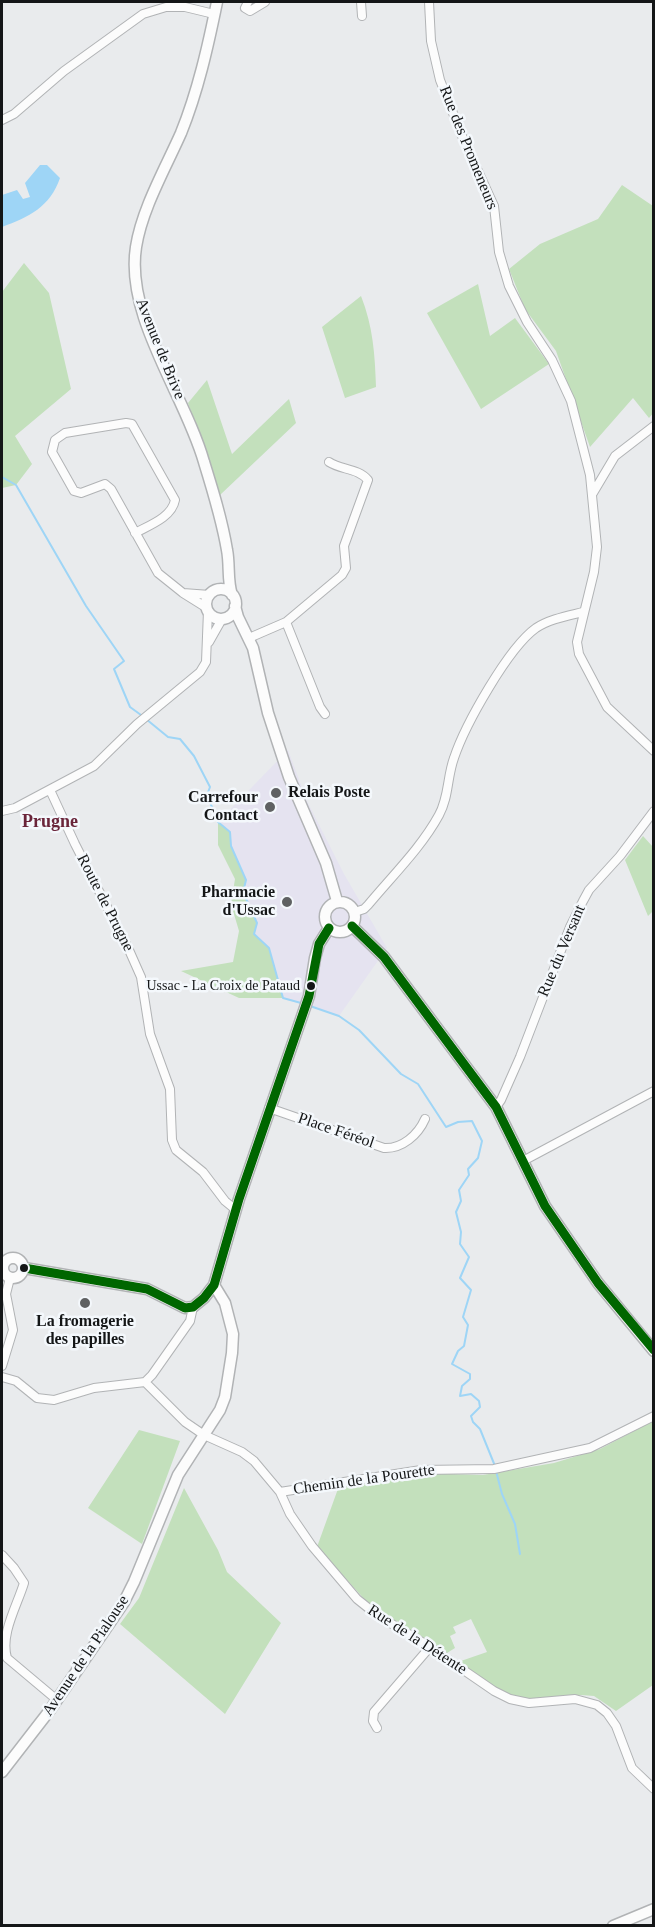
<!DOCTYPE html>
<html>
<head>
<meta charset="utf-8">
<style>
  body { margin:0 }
  #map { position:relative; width:655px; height:1927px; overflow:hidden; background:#e9ebed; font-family:Georgia,serif }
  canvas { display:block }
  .frame { position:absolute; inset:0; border:3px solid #141617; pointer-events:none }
</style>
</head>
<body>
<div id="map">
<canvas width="655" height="1927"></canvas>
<div class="frame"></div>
</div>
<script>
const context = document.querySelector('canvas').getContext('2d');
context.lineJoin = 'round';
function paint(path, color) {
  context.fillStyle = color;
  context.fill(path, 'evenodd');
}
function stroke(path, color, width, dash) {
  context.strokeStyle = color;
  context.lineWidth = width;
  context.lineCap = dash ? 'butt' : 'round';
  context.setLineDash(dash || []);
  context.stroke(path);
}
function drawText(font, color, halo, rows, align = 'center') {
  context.font = font + ' Georgia,serif';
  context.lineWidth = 5;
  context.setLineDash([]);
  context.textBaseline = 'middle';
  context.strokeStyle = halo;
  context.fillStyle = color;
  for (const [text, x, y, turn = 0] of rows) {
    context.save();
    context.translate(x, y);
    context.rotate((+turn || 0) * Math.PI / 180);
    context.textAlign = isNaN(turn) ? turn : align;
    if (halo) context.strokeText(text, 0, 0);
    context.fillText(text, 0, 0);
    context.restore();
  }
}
paint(new Path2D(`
  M288 750 307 801 344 874 387 948 339 1016 283 998 269 948 254 934 257 923 243 892 246 879 231 846 230 832 218 822Z`), '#e5e3f0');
paint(new Path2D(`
  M622 185 653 206 654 412 649 418 633 398 590 447 556 351 525 309 509 269 540 244 598 219Z
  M24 263 49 293 71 389 15 436 32 464 16 485 2 488V292Z
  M478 284 490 336 515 318 549 364 481 409 427 313Z
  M361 296C373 326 375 355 376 387L345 398 322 327Z
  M207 380 232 454 289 399 296 423 220 495 188 403Z
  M218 822 230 832 231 846 246 880 243 892 257 923 254 934 269 948 283 998H239L181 971 233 962 239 931 231 904 235 879 218 845Z
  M643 836 653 847V911L648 916 625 860Z
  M653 1421V1685L616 1711 594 1696 581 1695 530 1700 510 1697 458 1662 487 1652 471 1619 453 1627 456 1633 450 1636 455 1648 447 1653 386 1617 366 1601 317 1547 339 1486 417 1473 483 1475 554 1463 600 1449Z
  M139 1430 180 1441 142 1544 88 1508Z
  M184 1488 218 1550 227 1572 281 1623 225 1714 120 1624 139 1598Z`), '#c3e0bc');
paint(new Path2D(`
  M40 165H47L60 178C50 207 29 217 2 227V195L17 190 23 199 30 197 25 183Z`), '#9ed5f6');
stroke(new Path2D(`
  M2 477 16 485 86 606 124 661 114 669 130 707 141 715
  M146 719 168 737 180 739 194 756 210 787 207 795 218 822 230 832 231 846 246 880 243 892 257 923 254 934 269 948 283 998 301 1003
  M310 1006 339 1016 359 1030 401 1074 418 1084 446 1127 458 1122 472 1121 482 1141 478 1158 468 1169 469 1175 459 1190 461 1201 456 1212 461 1232 460 1244 469 1257 460 1278 471 1290 463 1317 468 1325 464 1346 458 1351 452 1364 470 1374V1379L462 1386 460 1396 471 1394 479 1401 480 1407 471 1416 473 1422 480 1429 495 1466
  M496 1471 502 1494 515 1524 520 1554`), '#9ed5f6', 2);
const minor = new Path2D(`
  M248 2 245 8 250 11 265 2
  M361 2 362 16
  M429 2 431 41 440 80 462 136 494 206 499 252 509 286 527 322 552 360 571 401 590 475 597 547 594 572 577 642 579 654 607 707 654 751
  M2 120 14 114 64 71 143 14 166 7H185L214 14
  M593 493 615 456 654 426
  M135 533C150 525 172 517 175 500L132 424 126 423 65 433 55 440 52 452 74 491 81 493 105 484 111 489 158 573 183 593
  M207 608 183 593 210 595
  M286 622 320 707 325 714
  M249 638 286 622 342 575 346 568 344 546 368 480C358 468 341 470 329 462
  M209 642 222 619
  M50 790 75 844 129 950 141 977 150 1034 170 1089 172 1140 176 1150 203 1172 225 1201 236 1210
  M2 811 15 808 94 766 137 724 200 672 206 662 208 611
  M355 912 364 909 368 905C392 876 421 848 439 815 449 797 447 777 454 758 465 725 508 648 536 628 550 619 567 616 583 612
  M496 1107 501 1100 520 1057 570 927 583 901 589 890 620 856 654 811
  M269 1108 384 1148C402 1149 418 1135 425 1119
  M523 1161 654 1091
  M2 1366 13 1330 6 1294 10 1278
  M2 1377 16 1381 37 1398 54 1400 94 1388 145 1382 185 1422 204 1435 242 1452 254 1461 280 1492 290 1514 312 1546 357 1599 377 1615 430 1647 494 1691 510 1699 529 1703 575 1699 597 1705 607 1713 616 1726 632 1768 654 1789
  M145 1382 152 1375 190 1321 193 1307
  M280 1492 421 1470 494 1469 590 1448 654 1416
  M2 1555 14 1568 24 1583C17 1606 0 1634 7 1658L57 1700
  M377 1728 373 1721 374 1712 430 1647`);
const tertiary = new Path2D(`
  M217 2C208 46 198 91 181 133 165 169 142 209 136 247 125 317 185 395 204 462 213 491 222 520 227 550 230 565 227 580 232 595
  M206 604a15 15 0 1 1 30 0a15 15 0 1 1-30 0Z
  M235 606 238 617 253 648 268 713 289 777 326 863 337 901
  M325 917a15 15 0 1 1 30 0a15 15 0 1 1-30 0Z
  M352 926 384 957 496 1107 545 1206 598 1283 654 1351
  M3 1268a10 10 0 1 1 20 0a10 10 0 1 1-20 0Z
  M24 1268 147 1289 185 1308 193 1307 204 1298 214 1285 239 1199 309 996 315 958 319 944 329 928
  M2 1772 50 1710 124 1602 134 1582 178 1475 220 1410 225 1397 232 1353 233 1334 225 1303 214 1285
  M613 1926 654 1909`);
stroke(minor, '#b1b3b5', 10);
stroke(tertiary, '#b1b3b5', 13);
stroke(minor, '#fcfcfc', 8);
stroke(tertiary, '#fcfcfc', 10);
stroke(new Path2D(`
  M352 926 384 957 496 1107 545 1206 598 1283 654 1350
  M24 1268 147 1289 185 1308 193 1307 204 1298 214 1285 239 1199 309 996 319 944 329 928`), '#060', 9);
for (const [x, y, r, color] of [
  [276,793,6,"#5f6162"],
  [270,807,6,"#5f6162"],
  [287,902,6,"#5f6162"],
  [311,986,5,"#141617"],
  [24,1268,5,"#141617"],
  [85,1303,6,"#5f6162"]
]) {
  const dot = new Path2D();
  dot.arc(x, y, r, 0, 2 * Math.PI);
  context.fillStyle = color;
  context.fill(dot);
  stroke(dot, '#f4f8fc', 2);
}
drawText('14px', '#141617', '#f4f8fc', [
  ["Ussac - La Croix de Pataud",300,986]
], 'right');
drawText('16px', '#141617', '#f4f8fc', [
  ["Rue des Promeneurs",468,148,68],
  ["Avenue de Brive",160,349,68],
  ["Route de Prugne",105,903,63],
  ["Rue du Versant",562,951,-67],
  ["Place Féréol",336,1131,19],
  ["Chemin de la Pourette",364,1480,-8],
  ["Rue de la Détente",417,1640,33],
  ["Avenue de la Pialouse",86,1656,-56]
]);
drawText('bold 16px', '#141617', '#f4f8fc', [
  ["Relais Poste",288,793,"left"],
  ["Carrefour",258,798],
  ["Contact",258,816],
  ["Pharmacie",275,893],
  ["d'Ussac",275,911],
  ["La fromagerie",85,1322,"center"],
  ["des papilles",85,1340,"center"]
], 'right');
drawText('bold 18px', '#6a253a', '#f4f8fc', [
  ["Prugne",50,822]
]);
</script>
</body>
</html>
